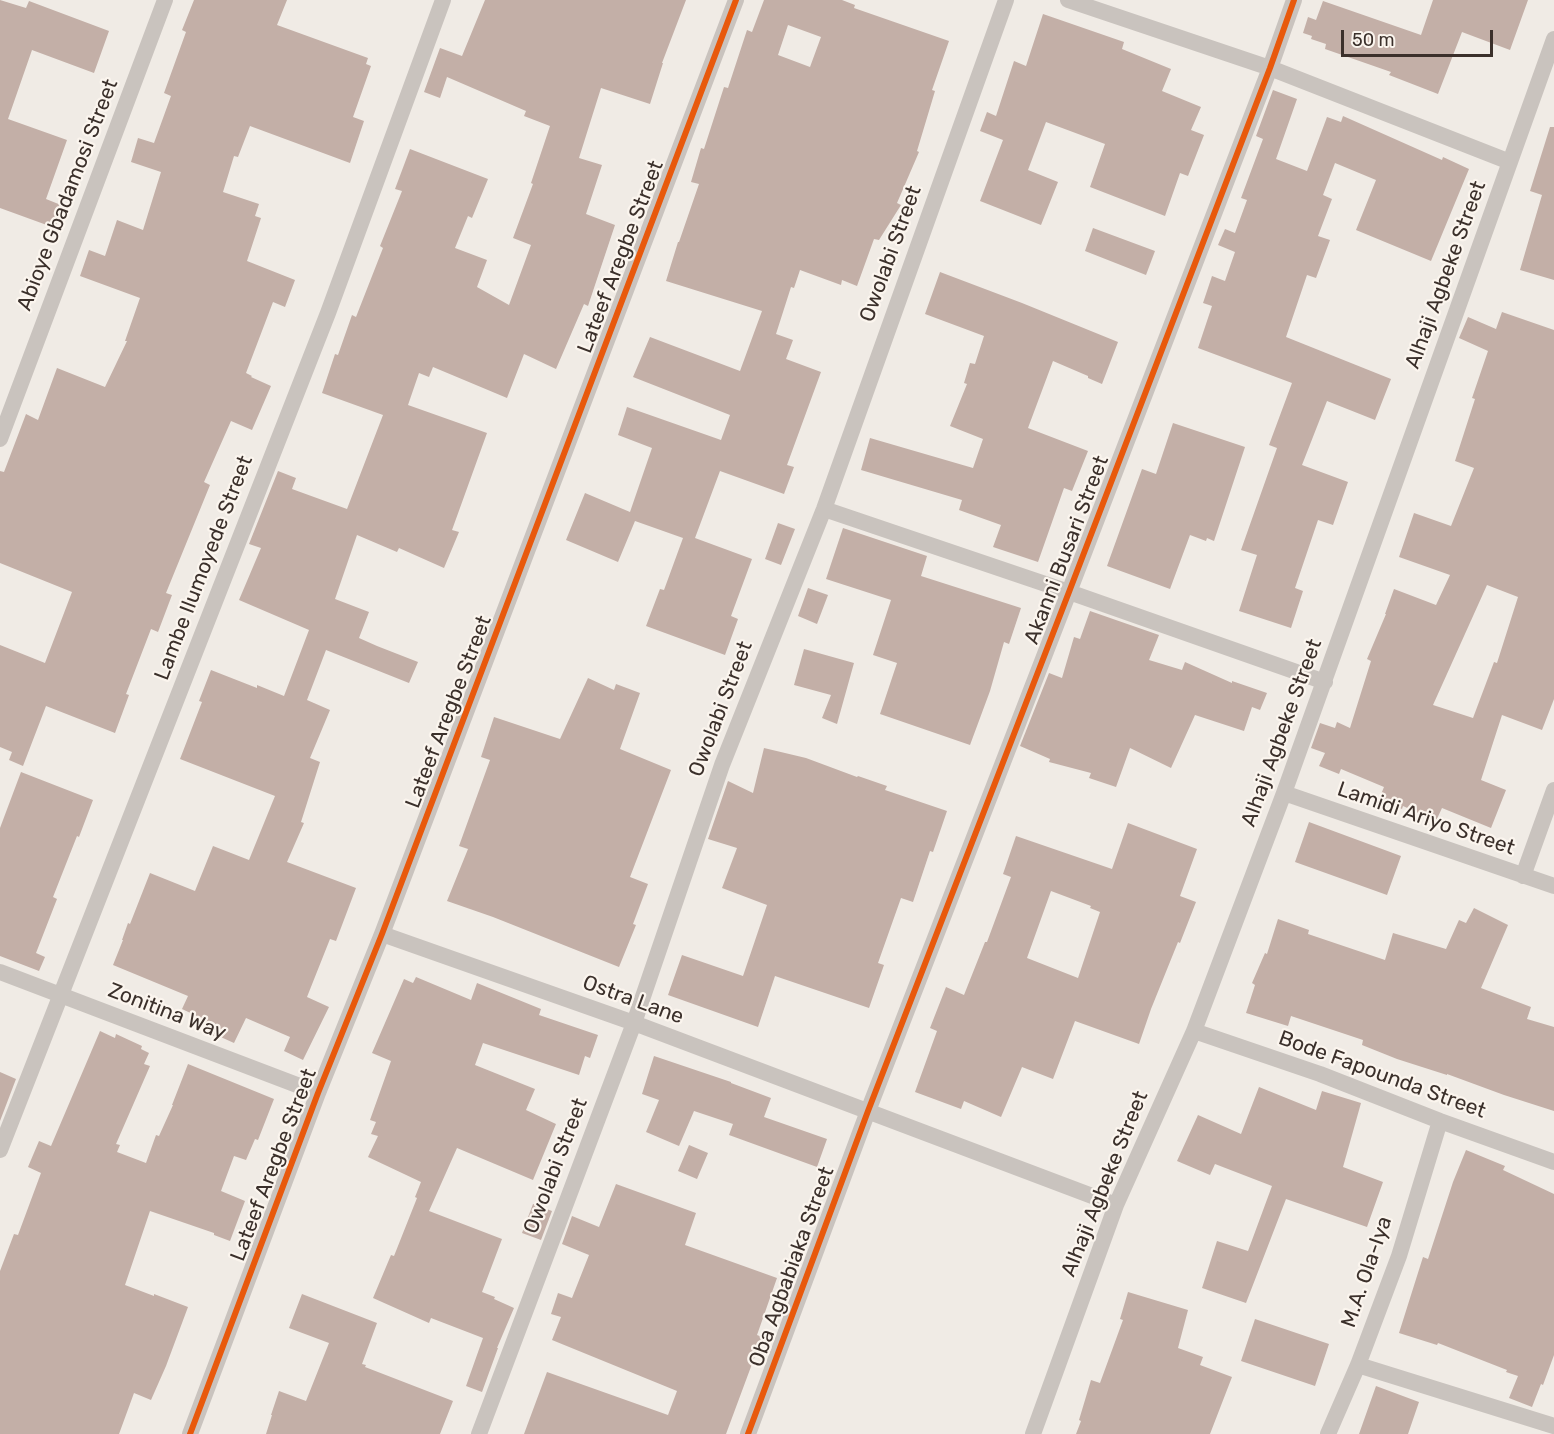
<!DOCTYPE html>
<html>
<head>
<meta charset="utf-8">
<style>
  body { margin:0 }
  #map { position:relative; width:1554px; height:1434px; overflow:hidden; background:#f0ebe5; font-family:Rubik,sans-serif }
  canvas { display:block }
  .scale { position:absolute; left:1341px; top:30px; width:152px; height:27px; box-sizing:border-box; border:3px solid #3b302b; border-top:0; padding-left:8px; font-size:18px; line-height:21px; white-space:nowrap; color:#3b302b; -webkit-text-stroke:4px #fbf5ee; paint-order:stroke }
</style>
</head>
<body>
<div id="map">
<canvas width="1554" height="1434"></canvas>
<div class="scale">50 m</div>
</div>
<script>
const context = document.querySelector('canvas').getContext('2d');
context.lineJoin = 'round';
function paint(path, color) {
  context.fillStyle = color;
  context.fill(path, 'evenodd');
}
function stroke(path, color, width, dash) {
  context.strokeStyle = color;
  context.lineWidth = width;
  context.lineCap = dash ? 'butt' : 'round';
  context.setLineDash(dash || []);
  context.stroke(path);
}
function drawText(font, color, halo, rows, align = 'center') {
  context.font = font + ' Rubik,sans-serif';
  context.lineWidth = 4.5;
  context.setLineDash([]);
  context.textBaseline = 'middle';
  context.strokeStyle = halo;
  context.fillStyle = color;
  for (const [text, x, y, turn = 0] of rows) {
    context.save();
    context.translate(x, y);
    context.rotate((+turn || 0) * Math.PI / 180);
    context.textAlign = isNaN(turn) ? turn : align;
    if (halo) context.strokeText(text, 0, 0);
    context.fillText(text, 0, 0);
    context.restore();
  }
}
paint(new Path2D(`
  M0 0 26 8 29 1 109 31 94 73 32 50 8 119 67 140 46 199 61 205 58 212 60 213 55 228 0 208Z
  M194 0H287L277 25 368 58 366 64 371 66 353 117 364 121 350 163 250 126 238 157 234 156 223 192 259 204 255 216 261 218 247 261 295 280 285 307 273 302 246 373 252 376 251 377 271 386 252 430 231 421 204 482 210 485 166 593 172 595 158 632 151 629 126 694 129 695 115 733 46 706 23 766 9 760 12 752 0 747V645L45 663 72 592 0 563V471L4 472 26 414 38 420 57 368 105 387 127 341H125L140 298 80 276 89 250 105 256 117 220 143 230 161 172 131 162 138 138 154 143 171 96 164 93 186 32 182 30Z
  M485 0H686L662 63H663L650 104 601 88 579 158 602 165 586 214 615 225 588 306 584 304 556 369 524 354 507 398 433 367 429 377 419 373 408 405 487 433 452 530 459 532 444 568 399 548 397 552 357 535 335 599 369 612 359 638 377 646 418 662 409 683 326 650 307 700 330 710 310 758 320 762 301 822 304 823 287 862 356 888 336 941 330 939 307 997 329 1007 303 1060 284 1051 290 1037 246 1018 234 1043 214 1034V1036L197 1028 201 1018 182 1009 188 996 113 965 123 940H122L128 923 130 924 150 873 195 891 213 846 249 860 275 796 180 759 202 702 199 701 211 670 257 688V685L284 696 309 630 239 600 261 548 249 544 278 471 296 478 292 489 347 509 383 415 322 393 335 354 338 355 352 315 356 317 383 248 380 246 402 191 395 189 410 149 488 179 472 218 468 216 455 248 487 260 477 287 509 305 531 245 513 238 533 184 531 183 550 126 524 116 526 111 447 77 440 98 424 92 440 48 462 56Z
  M764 0H842L855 5 854 8 949 41 932 90 935 91 917 151 919 152 897 203 901 205 879 240 874 239 857 286 842 280 841 285 800 270 794 288 791 287 776 334 793 340 786 359 821 372 787 465 794 467 784 494 720 471 695 538 752 559 731 616 738 619 725 655 646 626 660 589 664 590 683 538 635 521 618 562 566 540 585 493 630 512 652 448 618 435 627 407 721 440 730 415 633 377 650 337 740 371 762 311 666 281 678 242H679L699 184 691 182 701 148 704 149 724 87 728 88 747 30 752 32ZM788 25 821 37 810 67 778 55Z
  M1433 0H1528L1510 50 1462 32 1438 94 1389 75 1391 72 1325 49 1326 44 1311 39 1312 36 1303 33 1308 17 1316 20 1323 1 1421 35Z
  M1043 14 1124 42 1122 49 1171 69 1162 91 1201 107 1191 130 1204 135 1188 176 1180 173 1165 216 1090 187 1105 144 1046 122 1028 170 1058 182 1041 225 980 201 1003 140 980 131 987 112 996 116 1014 61 1026 66Z
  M1273 90 1297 99 1276 159 1307 171 1327 117 1341 122 1343 116 1442 160 1443 157 1469 169 1431 261 1356 230 1376 180 1335 163 1323 195 1332 199 1318 236 1330 240 1316 278 1307 275 1286 337 1391 379 1375 420 1327 401 1302 465 1348 482 1333 525 1318 520 1295 588 1303 591 1291 628 1239 611 1257 555 1241 550 1277 448 1269 445 1292 383 1198 348 1212 306 1203 303 1212 276 1225 281 1235 252 1218 245 1225 229 1235 233 1247 200 1241 198 1263 139 1256 136Z
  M1550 127H1554V280L1520 270 1542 195 1530 191Z
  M1093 228 1155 251 1146 275 1085 251Z
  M940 272 1022 303 1118 342 1102 384 1088 378V376L1053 361 1028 428 1088 451 1072 491 1064 488 1038 562 993 547 1001 525 959 510 962 500 861 470 870 438 973 468 983 439 950 426 967 384 964 383 970 363 975 364 984 336 925 314Z
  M1502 312 1554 330V699L1542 730 1502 715 1481 780 1506 790 1491 828 1442 808 1436 821 1403 806 1402 809 1379 799 1384 787 1341 769 1339 774 1319 766 1325 753 1311 748 1320 723 1335 728 1337 722 1350 728 1371 661 1367 659 1386 614H1385L1394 589 1436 605 1450 575 1399 557 1414 513 1451 526 1474 468 1455 461 1475 399 1472 398 1488 351 1459 338 1468 317 1496 329ZM1487 585 1518 597 1497 663 1494 662 1473 718 1433 705Z
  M1173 423 1245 447 1214 541 1207 538 1206 541 1190 535 1170 589 1107 566 1142 469 1156 474Z
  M778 523 795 529 781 565 765 559Z
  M843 528 927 556 921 576 1021 608 1009 644 1004 642 990 691 970 745 880 714 897 663 873 655 891 600 826 579Z
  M808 588 828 595 817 624 798 616Z
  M1090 611 1159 635 1149 660 1182 670 1185 662 1232 683V681L1267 693 1260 710 1252 707 1244 731 1195 715 1171 768 1130 748 1116 787 1089 778 1091 773 1049 762 1050 759 1020 746 1049 673 1062 678 1074 637 1080 639Z
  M804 649 854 663 837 724 822 718 831 695 794 685Z
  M588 678 614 690 616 684 640 693 620 749 671 770 630 877 648 884 633 924 636 925 619 967 493 917 447 901 468 849 459 846 490 760 481 757 494 717 560 739Z
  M764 748 806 758 857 777 858 776 887 786 885 790 947 811 933 852 930 851 913 902 901 898 878 963 884 965 869 1008 775 976 758 1027 668 995 682 955 743 976 767 905 722 888 737 848 708 839 728 781 753 793Z
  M21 772 93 800 79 837 77 836 53 897 57 899 36 953 45 957 39 971 0 956V828Z
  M1309 822 1401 856 1387 895 1295 862Z
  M1128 823 1197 849 1180 896 1196 902 1180 943 1178 942 1151 1009 1139 1044 1075 1021 1053 1079 1022 1067 1001 1117 964 1101 961 1109 915 1092 937 1031 930 1028 946 987 964 995 985 942H987L1011 877 1003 874 1016 836 1112 869ZM1051 891 1091 906 1090 908 1100 912 1078 978 1027 958Z
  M1474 908 1508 925 1481 988 1531 1007 1527 1019 1554 1027V1111L1504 1095 1447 1074V1075L1397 1059 1362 1045 1363 1040 1291 1016 1288 1026 1246 1013 1255 985 1252 983 1265 953 1267 954 1278 919 1309 930 1308 934 1385 960 1393 933 1446 949 1459 920 1466 923Z
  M416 977 471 1000 477 983 541 1009 539 1015 598 1035 590 1058 585 1056 579 1075 483 1043 475 1065 535 1089 526 1110 556 1124 533 1180 457 1148 429 1211 502 1239 482 1292 495 1297 494 1299 514 1308 497 1348H498L482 1392 466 1386 483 1338 431 1318 429 1323 373 1298 391 1255 394 1256 417 1198 415 1197 421 1182 368 1157 378 1136 371 1134 376 1122 370 1120 391 1061 372 1053 404 979 413 983Z
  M100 1031 115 1038 116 1034 142 1046 141 1049 149 1053 144 1064 150 1066 116 1144 120 1145 117 1152 146 1163 156 1135 159 1136 173 1105H172L188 1064 274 1099 258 1140 255 1139 246 1160 234 1156 221 1191 245 1201 230 1241 214 1235V1233L150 1211 125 1285 154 1296V1294L188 1307 166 1366 151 1400 134 1393 119 1434H0V1271L14 1234 18 1235 41 1173 28 1167 39 1141 51 1146Z
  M654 1056 731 1082V1083L771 1098 764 1117 827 1139 817 1167 729 1135 733 1124 694 1111 679 1146 646 1132 659 1100 642 1094Z
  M0 1072 16 1079 0 1121Z
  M1259 1087 1316 1110 1322 1091 1361 1103 1343 1167 1383 1182 1367 1227 1286 1199 1246 1303 1202 1288 1217 1241 1248 1251 1272 1186 1215 1164 1210 1175 1177 1161 1198 1115 1241 1134Z
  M689 1145 708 1153 697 1179 678 1171Z
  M1466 1150 1505 1166 1503 1170 1554 1194V1355L1543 1385 1541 1384 1532 1407 1509 1398 1518 1376 1506 1372 1507 1370 1438 1343 1437 1345 1399 1333 1423 1257 1428 1259 1453 1182Z
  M616 1184 696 1213 685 1245 777 1278 757 1335 762 1337 726 1434H524L547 1372 668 1415 677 1391 552 1340 561 1317 551 1314 558 1293 572 1298 589 1255 562 1244 572 1216 599 1227Z
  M533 1204 552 1211 541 1240 522 1233Z
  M1128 1292 1188 1310 1178 1348 1203 1357 1200 1365 1232 1377 1210 1434H1076L1081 1421 1079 1420 1091 1380 1100 1383 1123 1320 1120 1319Z
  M302 1294 377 1323 362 1364 366 1365 365 1367 453 1401 440 1434H266L272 1415H271L279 1391 306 1401 329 1343 289 1328Z
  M1255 1319 1329 1344 1315 1386 1241 1361Z
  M1376 1386 1419 1402 1408 1434H1359Z`), '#c3afa7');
stroke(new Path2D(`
  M1068 0 1270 68 1510 162
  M0 439 165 0
  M824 509 1069 592 1325 682
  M1284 793 1554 886
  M1523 876 1554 790
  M382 934 634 1023 1116 1205
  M0 972 318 1093
  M1194 1031 1320 1074 1440 1121 1554 1162
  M0 1150 328 313 443 0
  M1358 1365 1554 1426
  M190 1434 318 1093 382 934 736 0
  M479 1434 634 1023 722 765 824 509 1006 0
  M748 1434 868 1111 1069 592 1270 68 1294 0
  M1033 1434 1116 1205 1194 1031 1284 793 1554 39
  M1328 1434 1358 1365 1399 1256 1440 1121`), '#c9c3be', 16);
stroke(new Path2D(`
  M190 1434 318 1093 382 934 736 0
  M748 1434 868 1111 1069 592 1270 68 1294 0`), '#e8590c', 6);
drawText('21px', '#3b302b', '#fbf5ee', [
  ["Abioye Gbadamosi Street",68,195,-69],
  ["Owolabi Street",891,254,-70],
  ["Lateef Aregbe Street",621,257,-69],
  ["Alhaji Agbeke Street",1446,275,-70],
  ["Akanni Busari Street",1067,550,-69],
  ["Lambe Ilumoyede Street",204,568,-69],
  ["Owolabi Street",721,709,-69],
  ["Lateef Aregbe Street",449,712,-69],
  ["Alhaji Agbeke Street",1282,733,-70],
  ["Lamidi Ariyo Street",1426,819,19],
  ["Ostra Lane",633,1000,20],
  ["Zonitina Way",167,1012,21],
  ["Bode Fapounda Street",1382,1075,20],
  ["Lateef Aregbe Street",274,1165,-69],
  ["Owolabi Street",556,1166,-69],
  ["Alhaji Agbeke Street",1105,1184,-68],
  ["Oba Agbabiaka Street",792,1267,-70],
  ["M.A. Ola-Iya",1367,1272,-71]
]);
</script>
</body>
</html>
